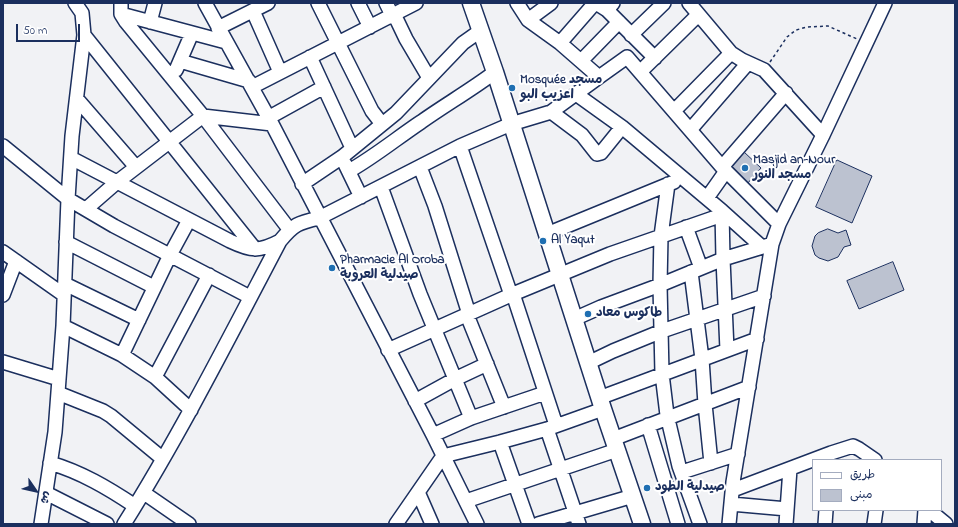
<!DOCTYPE html>
<html>
<head>
<meta charset="utf-8">
<style>
  body { margin:0 }
  #map { position:relative; width:958px; height:527px; overflow:hidden; background:#f1f2f5; font-family:"Indie Flower","Playpen Sans Arabic",sans-serif }
  canvas { display:block }
  .frame { position:absolute; inset:0; border:4px solid #1b2f5e; pointer-events:none }
  .legend { position:absolute; left:812px; top:459px; width:130px; height:52px; box-sizing:border-box; background:#fff; border:1px solid #a4acbf; margin:0; padding:5px 7px; list-style:none; font-size:12px; color:#1b2f5e }
  .legend li { display:flex; align-items:center; gap:8px; height:20px }
  .legend b { width:20px; border:1px solid #a4acbf }
  .north { position:absolute; left:16px; top:471px; width:40px; height:40px; -webkit-text-stroke:3px #fff; paint-order:stroke; rotate:124deg; font-size:11px; font-weight:700; line-height:16px; text-align:center; color:#1b2f5e }
  .north::after { content:''; display:block; margin:auto; width:14px; height:18px; background:#1b2f5e; clip-path:polygon(50% 0,100% 100%,50% 72%,0 100%) }
  .scale { position:absolute; left:16px; top:24px; width:64px; height:18px; box-sizing:border-box; border:2px solid #1b2f5e; border-top:0; padding-left:5px; font-size:12px; line-height:14px; white-space:nowrap; color:#1b2f5e; -webkit-text-stroke:3px #fff; paint-order:stroke }
</style>
</head>
<body>
<div id="map">
<canvas width="958" height="527"></canvas>
<div class="frame"></div>
<ul class="legend">
<li><b style="height:5px;background:#fff"></b>طريق</li>
<li><b style="height:11px;background:#bcc2d0"></b>مبنى</li>
</ul>
<div class="north">ش</div>
<div class="scale">50 m</div>
</div>
<script>
const context = document.querySelector('canvas').getContext('2d');
context.lineJoin = 'round';
function paint(path, color) {
  context.fillStyle = color;
  context.fill(path, 'evenodd');
}
function stroke(path, color, width, dash) {
  context.strokeStyle = color;
  context.lineWidth = width;
  context.lineCap = dash ? 'butt' : 'round';
  context.setLineDash(dash || []);
  context.stroke(path);
}
function drawText(font, color, halo, rows, align = 'center') {
  context.font = font + ' "Indie Flower","Playpen Sans Arabic",sans-serif';
  context.lineWidth = 4;
  context.setLineDash([]);
  context.textBaseline = 'middle';
  context.strokeStyle = halo;
  context.fillStyle = color;
  for (const [text, x, y, turn = 0] of rows) {
    context.save();
    context.translate(x, y);
    context.rotate((+turn || 0) * Math.PI / 180);
    context.textAlign = isNaN(turn) ? turn : align;
    if (halo) context.strokeText(text, 0, 0);
    context.fillText(text, 0, 0);
    context.restore();
  }
}
const building = new Path2D(`
  M743 151 761 168 747 184 729 167Z
  M837 160 872 176 852 223 816 207Z
  M828 229 838 233 846 230 851 245 844 247 838 257 828 261 819 258 815 255 812 246 815 236 818 233Z
  M893 262 904 290 859 309 847 281Z`);
paint(building, '#bcc2d0');
stroke(building, '#1b2f5e', 1);
const minor = new Path2D(`
  M121 3V14L126 22 203 116 289 229
  M205 3 272 124 433 435 477 524
  M318 3 372 111 382 124
  M358 3 370 27
  M386 3 392 15
  M689 3 731 53 742 60 764 70 823 135
  M607 10 655 58
  M253 11 280 72
  M121 14 226 42
  M394 14 406 39 429 78
  M528 20 551 3
  M150 22 155 3
  M218 28 268 3
  M84 35 255 249
  M631 35 664 3
  M560 43 594 4 596 3 607 10 613 3
  M310 57 352 148
  M180 61 249 81
  M581 61 619 22
  M176 70 192 33
  M640 72 698 15
  M599 77 627 57 722 167 779 224
  M252 87 416 3
  M576 94 622 127
  M77 99 136 167
  M674 111 731 53
  M554 114 582 135 597 154 601 153 622 127 722 211 762 247
  M268 118 324 87
  M690 130 748 63
  M3 146 68 199 114 226 250 297
  M460 146 511 295
  M71 158 230 241C251 251 259 252 280 241
  M345 164 361 197
  M420 167 435 206 469 314
  M722 167 786 93
  M349 171C374 157 397 138 421 122 445 105 471 90 495 72
  M302 184 342 157 396 113 463 43 480 31
  M668 184 661 236 660 285 662 374 667 415 679 466 700 524
  M381 187 420 294 471 418
  M707 198 726 171
  M86 209 117 182 203 116 272 124
  M722 211 723 259 727 350
  M686 227 701 268
  M547 234 674 182
  M66 242 154 287
  M3 252 64 295
  M691 272 702 359 705 404 711 463
  M65 284 139 320
  M3 295 16 261
  M467 315 504 407
  M574 319 601 307 660 285 723 259 769 245
  M63 326 122 355 155 377 191 410
  M388 350 513 294
  M122 355 170 255 189 220
  M3 362 59 379
  M588 363 613 351 662 331 764 296
  M155 377 209 275
  M58 393 103 411 111 416 163 459
  M599 398 757 339
  M415 401 455 379 487 364
  M556 425 513 294 610 254 722 215
  M648 425 678 524
  M547 429 579 524
  M433 435 471 418 545 393
  M613 439 749 387
  M500 442 529 524
  M50 463C81 472 108 488 135 506
  M682 472 738 454
  M733 490 831 453 853 446 859 449 875 460
  M418 492 432 524
  M46 493 107 524
  M144 493 189 524
  M466 501 617 450
  M731 504 787 509
  M929 510 946 524
  M41 524 55 432 63 326 68 199 72 136 84 35 82 13 75 3
  M124 524C181 433 230 336 280 241 294 224 298 223 319 218L460 146 511 124 551 112 599 77 560 43 528 20 517 3
  M396 524 443 456 500 442 547 429 603 409
  M538 524 633 496
  M729 524 733 482 772 244 779 224 823 135 885 3
  M786 524 790 469
  M825 524 826 510
  M874 524 876 510
  M924 524 925 510`);
const major = new Path2D(`
  M471 3 495 72 603 409 642 524`);
stroke(minor, '#1b2f5e', 16);
stroke(major, '#1b2f5e', 19);
stroke(new Path2D(`
  M770 62 787 37 796 30 807 27 828 26 857 39`), '#1b2f5e', 1.5, [3, 3]);
stroke(minor, '#fff', 13);
stroke(major, '#fff', 16);
for (const [x, y, r, color] of [
  [512,88,4,"#1f6fb2"],
  [745,168,4,"#1f6fb2"],
  [543,241,4,"#1f6fb2"],
  [332,268,4,"#1f6fb2"],
  [588,314,4,"#1f6fb2"],
  [647,488,4,"#1f6fb2"]
]) {
  const dot = new Path2D();
  dot.arc(x, y, r, 0, 2 * Math.PI);
  context.fillStyle = color;
  context.fill(dot);
  stroke(dot, '#fff', 1.5);
}
drawText('bold 13px', '#1b2f5e', '#fff', [
  ["Mosquée مسجد",520,81],
  ["اعزيب البو",520,96],
  ["Masjid an-Nour",753,161],
  ["مسجد النور",753,176],
  ["Al Yaqut",551,241],
  ["Pharmacie Al Oroba",340,261],
  ["صيدلية العروبة",340,276],
  ["طاكوس معاد",596,314],
  ["صيدلية الطود",655,488]
], 'left');
</script>
</body>
</html>
